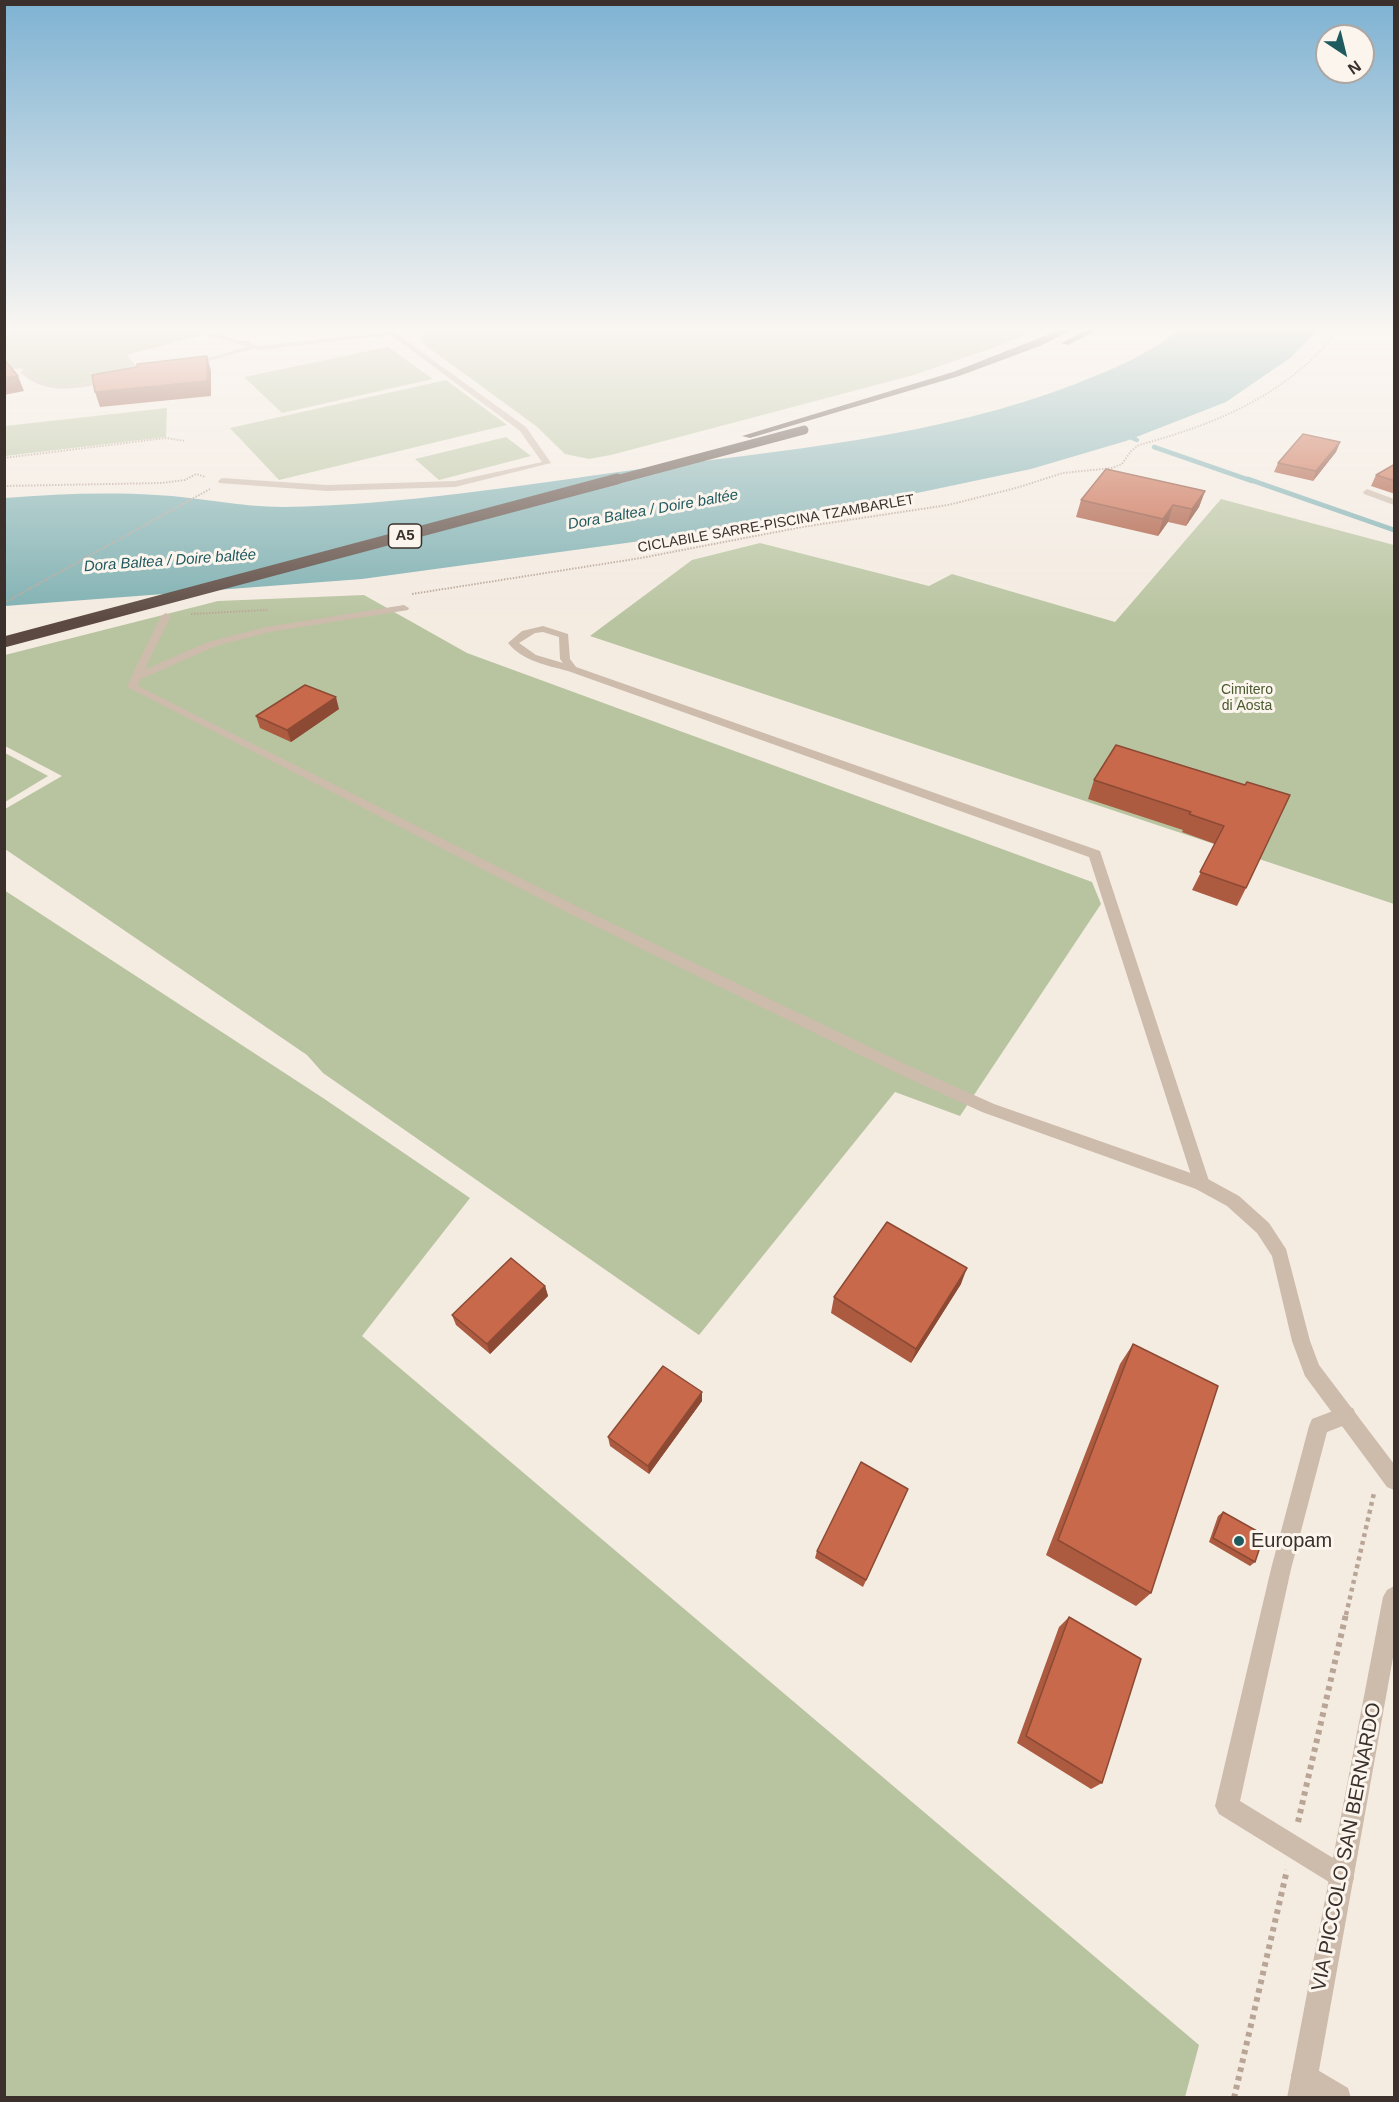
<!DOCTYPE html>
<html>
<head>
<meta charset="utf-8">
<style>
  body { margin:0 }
  #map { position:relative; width:1399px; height:2102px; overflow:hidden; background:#f4ebe1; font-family:Arial,sans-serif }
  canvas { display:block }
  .frame { position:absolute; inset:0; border:6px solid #3b302b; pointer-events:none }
  .north { position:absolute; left:1315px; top:24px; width:60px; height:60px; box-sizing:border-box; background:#fbf5ee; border:2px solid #aea6a0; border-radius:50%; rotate:145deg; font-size:16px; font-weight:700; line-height:24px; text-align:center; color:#3b302b }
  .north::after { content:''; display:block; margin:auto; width:21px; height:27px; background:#1f5a5e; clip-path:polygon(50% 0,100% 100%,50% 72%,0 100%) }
</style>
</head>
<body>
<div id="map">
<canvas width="1399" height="2102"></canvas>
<div class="frame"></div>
<div class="north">N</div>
</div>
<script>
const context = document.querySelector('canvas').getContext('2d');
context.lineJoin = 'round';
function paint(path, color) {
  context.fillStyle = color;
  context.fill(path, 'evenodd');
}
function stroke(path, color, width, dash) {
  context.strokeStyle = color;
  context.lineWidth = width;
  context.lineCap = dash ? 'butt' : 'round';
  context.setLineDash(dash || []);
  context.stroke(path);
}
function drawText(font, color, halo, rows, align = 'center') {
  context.font = font + ' Arial,sans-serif';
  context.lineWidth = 6;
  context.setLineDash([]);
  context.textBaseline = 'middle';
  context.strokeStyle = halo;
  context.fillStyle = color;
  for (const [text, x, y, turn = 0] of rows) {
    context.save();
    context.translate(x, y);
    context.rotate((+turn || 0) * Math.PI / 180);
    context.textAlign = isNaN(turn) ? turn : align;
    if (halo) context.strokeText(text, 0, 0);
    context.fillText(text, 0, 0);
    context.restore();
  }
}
paint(new Path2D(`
  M4 326H191L202 335 127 355 142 373 61 387 45 386 21 368 5 370Z
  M433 326H1043L1004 344 914 375 611 455 589 459 565 454 536 426 422 343 421 336Z
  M388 347 433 379 282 413 244 377Z
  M446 380 507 425 279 480 230 428Z
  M167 408 166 437 5 456V426Z
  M506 437 531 456 439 480 415 459Z
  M1221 499 1394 545V904L590 636 692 560 760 543 929 586 952 574 1115 622Z
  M364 595 467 653 1092 882 1101 904 960 1116 895 1092 699 1335 323 1073 307 1055 5 849V809L62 776 5 746V655L218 601Z
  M5 753 48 776 5 802Z
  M4 890 323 1098 470 1198 362 1336 1199 2045 1185 2097H5Z`), '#b8c4a0');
paint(new Path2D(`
  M1184 326H1322L1290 358 1226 402 1126 441 1031 469 917 493 670 537 362 579 5 606V498C54 494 106 492 156 495 198 497 241 507 283 507 400 505 517 486 633 470 782 450 937 438 1078 383 1118 367 1151 353 1184 326Z`), '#7fb0b2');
stroke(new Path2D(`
  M1132 438 1137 440
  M1154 447 1252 481`), '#7fb0b2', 4.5);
stroke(new Path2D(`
  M1248 479 1394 530`), '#7fb0b2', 5);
stroke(new Path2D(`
  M4 458 166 438 185 441
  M4 486 161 483 185 480 196 474 206 477
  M412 594 641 558 802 527 948 505 1016 488 1063 473 1112 468 1122 464 1131 451 1139 445C1220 423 1289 394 1342 326
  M4 603 210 489
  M191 614 267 610`), '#b9a596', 2, [1.5, 1.5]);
stroke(new Path2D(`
  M1346 1615 1374 1493`), '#b9a596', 4.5, [4, 4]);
stroke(new Path2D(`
  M1298 1822 1346 1614
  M1234 2098 1287 1870`), '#b9a596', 6, [4.5, 4.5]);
paint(new Path2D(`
  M254 345 256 348 187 367 183 365Z
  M24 370C31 373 36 379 44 382 66 390 92 381 114 377L118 379C111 383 103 383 95 385 69 390 41 393 20 372Z
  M1367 489 1394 499V505L1364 494 1363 492Z
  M166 613 171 616 141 677 136 680 132 679 131 677 161 616Z
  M543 626 568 634 570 659 576 667 1100 851 1210 1184 1208 1189 1202 1191 1196 1189 1194 1184 1089 857 568 671C546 665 523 661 508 643L522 631ZM543 632 559 637 560 659 563 663 536 655 519 643 535 633Z
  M1346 1406 1353 1408 1356 1415 1353 1422 1327 1432 1291 1569 1240 1801 1351 1869 1354 1878 1351 1887 1342 1890 1219 1814 1215 1806 1271 1569 1309 1426 1312 1419Z`), '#cdbbac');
paint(new Path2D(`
  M198 326H204L203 330 240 341H251L250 344 258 346 394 332 526 427 551 463 455 487 327 491 219 483 218 481 222 478 327 485 455 481 542 462 520 431 391 335 258 350 197 332Z
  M404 605 409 608 408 610 270 632 216 646 141 679 138 686 580 908 907 1065 994 1104 1208 1179 1239 1196 1269 1223 1286 1249 1310 1341 1319 1365 1394 1464V1490L1387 1487 1305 1376 1292 1341 1272 1256 1257 1233 1227 1206 1196 1189 982 1112 897 1073 570 914 127 687 132 675 208 642 266 627Z
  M1304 2062 1348 2088 1351 2098C1327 2098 1301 2101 1291 2075L1295 2066Z`), '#cdbbac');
paint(new Path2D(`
  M1394 1586V1652L1314 2098H1287L1383 1597 1387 1590Z`), '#cdbbac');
paint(new Path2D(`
  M1070 326H1080L1040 346 959 376 750 438 742 436 953 372Z
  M1095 326H1105L1068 345 1061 343Z`), '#5c4a42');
stroke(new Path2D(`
  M612 481 804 430`), '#5c4a42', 9);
stroke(new Path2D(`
  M4 642 617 479`), '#5c4a42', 11);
paint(new Path2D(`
  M1340 442 1336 452 1313 481 1274 472 1278 463Z
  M1395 464V494L1371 486 1376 475Z
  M1205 491 1199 507 1186 526 1168 522 1158 536 1076 517 1081 500Z
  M339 709 291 742 260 728 256 716Z
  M1094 780 1245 785 1246 888 1237 906 1192 890 1215 844 1182 832 1183 830 1088 799Z
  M961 1284 911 1363 831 1313 834 1297Z
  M545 1286 548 1296 490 1354 456 1325 452 1315Z
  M1133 1344 1151 1593 1136 1606 1046 1555 1120 1364Z
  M702 1401 649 1474 610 1446 608 1437Z
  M908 1489 863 1587 815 1558 817 1551Z
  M1223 1512 1255 1562 1250 1566 1209 1542 1218 1516Z
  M1069 1617 1102 1783 1091 1789 1017 1743 1059 1627Z`), '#ac5a40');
paint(new Path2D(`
  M207 356 211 371V396L100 407 95 392Z
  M18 376 24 391 4 395V378Z
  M1340 442 1336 452 1313 481 1316 471Z
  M1205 491 1199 507 1186 526 1192 509Z
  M1173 505 1168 522 1158 536 1163 519Z
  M336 697 339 709 291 742 287 730Z
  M967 1268 961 1284 911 1363 916 1349Z
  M545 1286 548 1296 490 1354 487 1344Z
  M702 1392V1401L649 1474 648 1466Z`), '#8c4a34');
const building = new Path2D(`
  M207 356V381L95 392 92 375 137 367V364Z
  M4 359 18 376 4 378Z
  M1303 434 1340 442 1316 471 1278 463Z
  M1395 464V481L1376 475Z
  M1106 469 1205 491 1192 509 1173 505 1163 519 1081 500Z
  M305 685 336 697 287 730 256 716Z
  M1116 745 1245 785 1247 782 1290 795 1246 888 1200 872 1224 826 1189 814 1191 812 1094 780Z
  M887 1222 967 1268 916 1349 834 1297Z
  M511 1258 545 1286 487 1344 452 1315Z
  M1133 1344 1218 1386 1151 1593 1058 1540Z
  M663 1366 702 1392 648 1466 608 1437Z
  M861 1462 908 1489 866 1580 817 1551Z
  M1223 1512 1264 1535 1255 1562 1213 1538Z
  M1069 1617 1141 1659 1102 1783 1026 1736Z`);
paint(building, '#c8694b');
stroke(building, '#8c4a34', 1.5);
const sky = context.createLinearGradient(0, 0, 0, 620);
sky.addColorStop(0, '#7eb2d2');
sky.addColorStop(0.53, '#faf6f2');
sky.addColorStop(1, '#faf6f200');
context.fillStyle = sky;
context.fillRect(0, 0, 1399, 620);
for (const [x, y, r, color] of [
  [1239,1541,6,"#1f5a5e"]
]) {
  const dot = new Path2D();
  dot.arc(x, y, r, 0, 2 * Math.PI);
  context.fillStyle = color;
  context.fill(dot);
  stroke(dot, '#fbf5ee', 2);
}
drawText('14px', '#3b302b', '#fbf5ee', [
  ["CICLABILE SARRE-PISCINA TZAMBARLET",776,524,-10]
]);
drawText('14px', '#4a5a2e', '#fbf5ee', [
  ["Cimitero",1247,690],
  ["di Aosta",1247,706]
]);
drawText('italic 15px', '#1f5a5e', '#fbf5ee', [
  ["Dora Baltea / Doire baltée",653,510,-10],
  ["Dora Baltea / Doire baltée",170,561,-4]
]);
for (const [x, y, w] of [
  [405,536,33]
]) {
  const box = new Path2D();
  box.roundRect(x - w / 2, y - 12, w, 24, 4.5);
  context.fillStyle = '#fbf5ee';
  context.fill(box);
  stroke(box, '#3b302b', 1.5);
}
drawText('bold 15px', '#3b302b', null, [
  ["A5",405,536]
]);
drawText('20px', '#3b302b', '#fbf5ee', [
  ["Europam",1251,1541]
], 'left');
drawText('20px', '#3b302b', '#fbf5ee', [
  ["VIA PICCOLO SAN BERNARDO",1347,1847,-79]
]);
</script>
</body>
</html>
